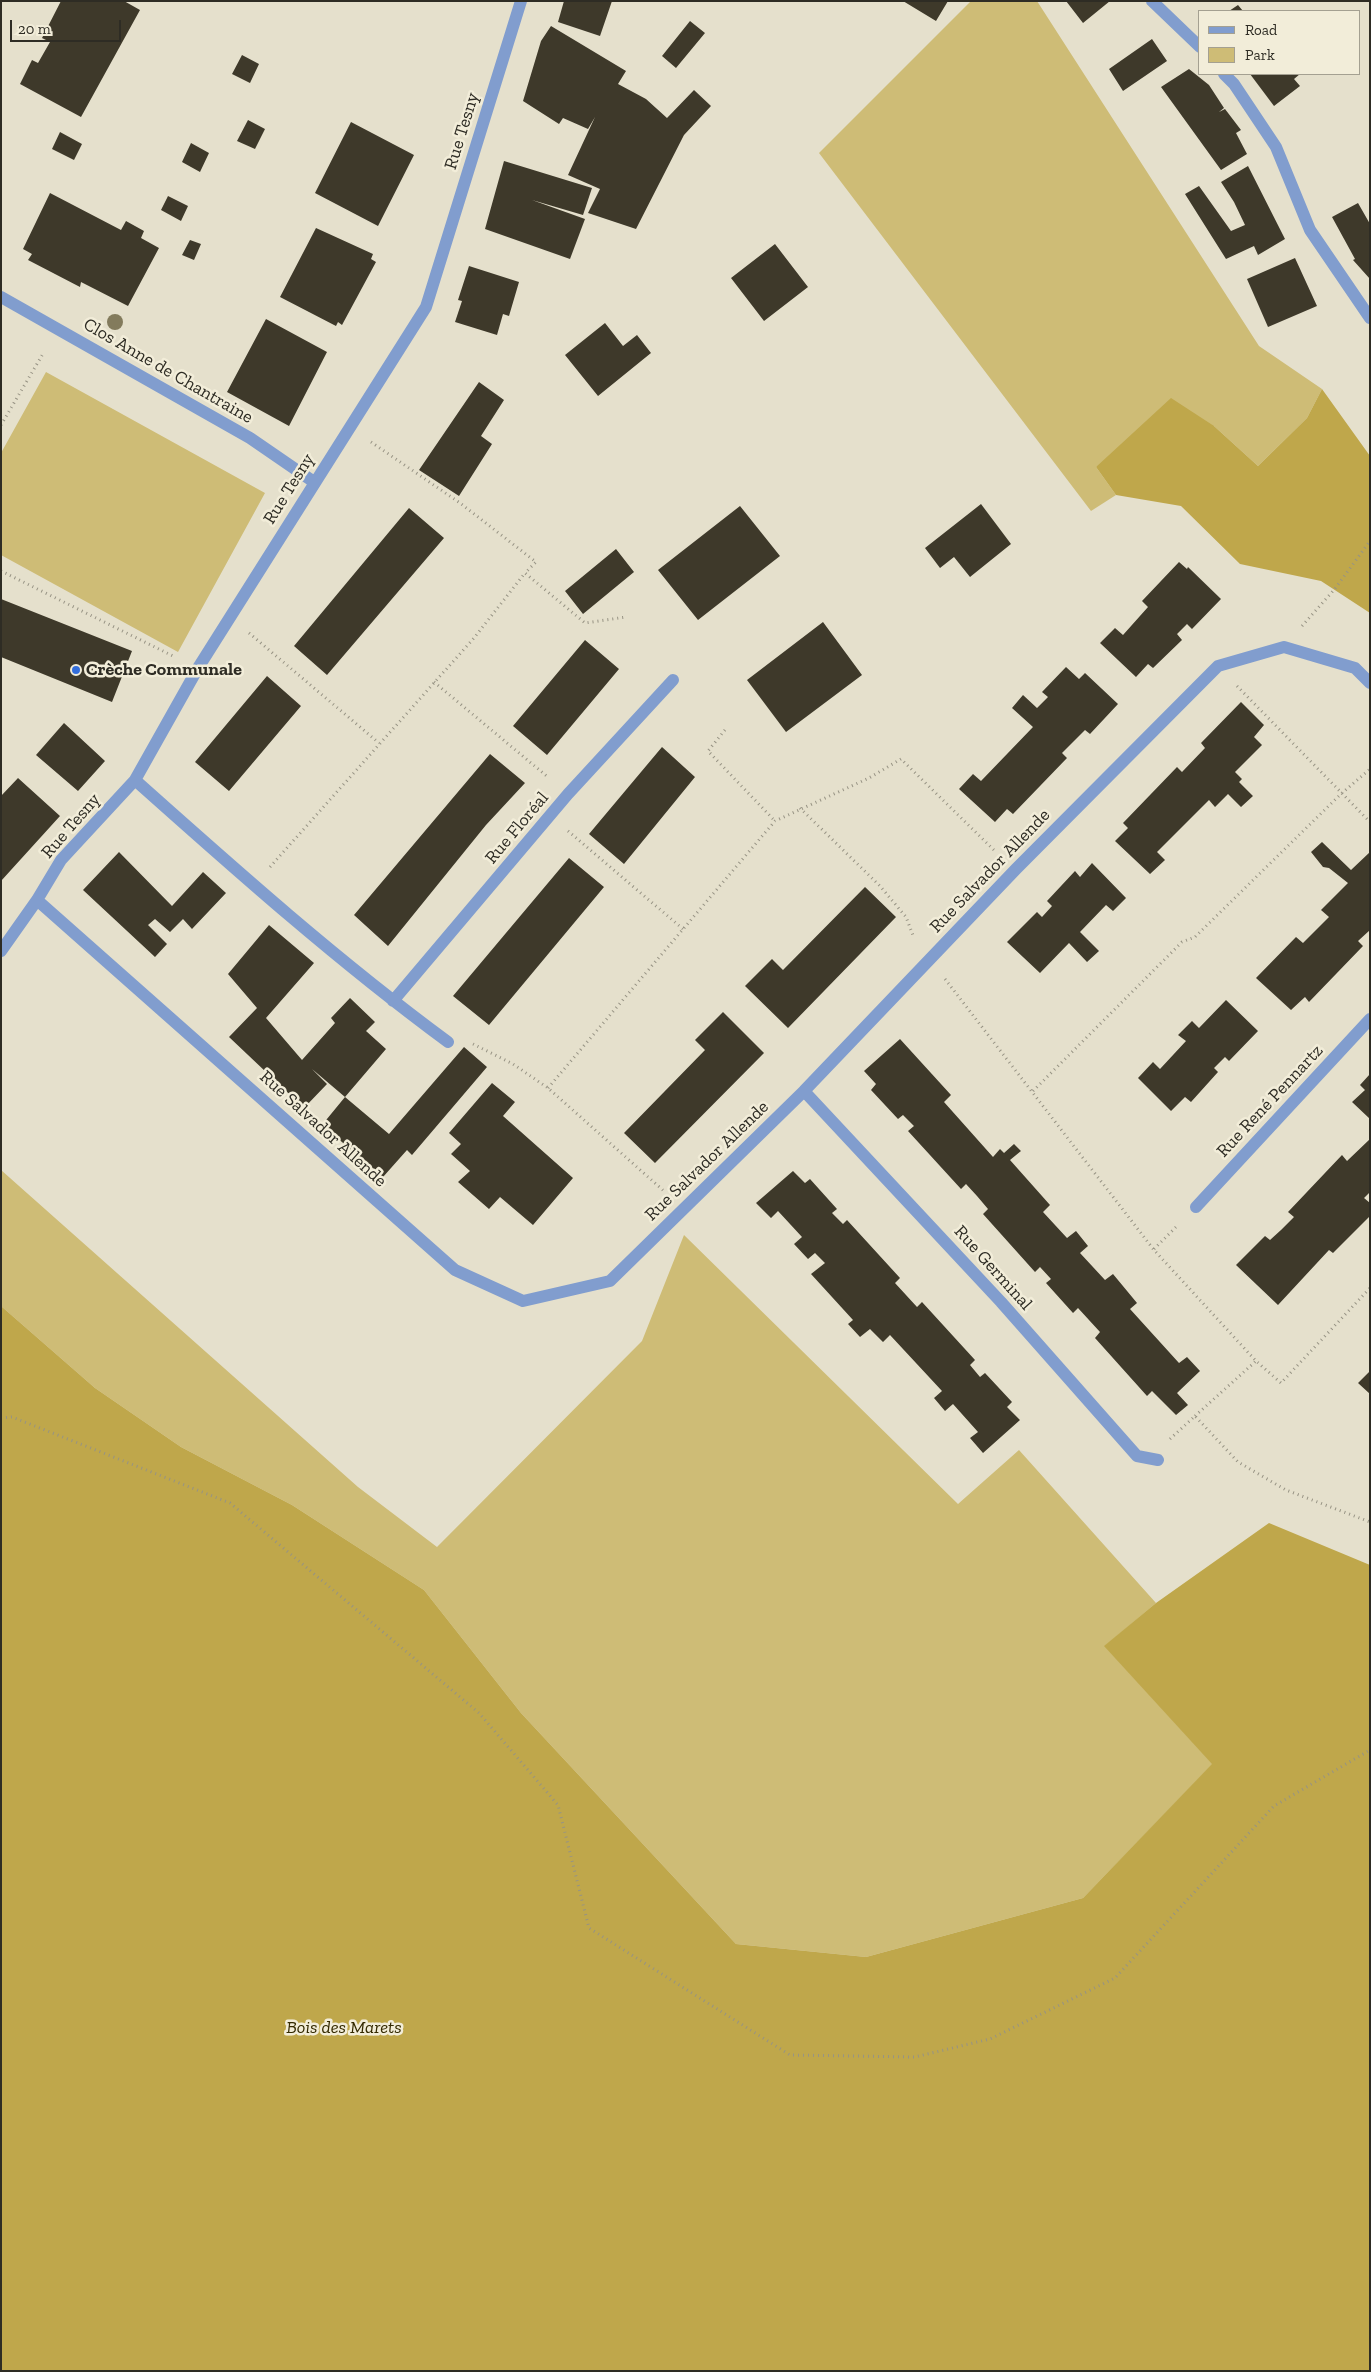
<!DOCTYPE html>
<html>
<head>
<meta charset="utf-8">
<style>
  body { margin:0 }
  #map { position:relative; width:1371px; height:2372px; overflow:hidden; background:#e5e0cc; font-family:"Zilla Slab",serif }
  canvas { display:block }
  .frame { position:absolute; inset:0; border:2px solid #2e2c24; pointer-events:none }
  .legend { position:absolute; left:1198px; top:10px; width:162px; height:65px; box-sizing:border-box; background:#f2edd9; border:1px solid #a4a091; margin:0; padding:6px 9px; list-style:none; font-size:15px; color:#2e2c24 }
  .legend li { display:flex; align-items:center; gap:10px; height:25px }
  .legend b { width:25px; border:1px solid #a4a091 }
  .scale { position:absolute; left:10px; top:20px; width:111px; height:22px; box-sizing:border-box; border:2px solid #2e2c24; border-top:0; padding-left:6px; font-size:15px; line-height:18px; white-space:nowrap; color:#2e2c24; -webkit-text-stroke:4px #f2edd9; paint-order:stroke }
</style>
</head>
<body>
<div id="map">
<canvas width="1371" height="2372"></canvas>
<div class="frame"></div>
<ul class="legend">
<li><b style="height:6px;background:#819dce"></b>Road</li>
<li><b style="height:14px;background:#cebc76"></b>Park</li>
</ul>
<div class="scale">20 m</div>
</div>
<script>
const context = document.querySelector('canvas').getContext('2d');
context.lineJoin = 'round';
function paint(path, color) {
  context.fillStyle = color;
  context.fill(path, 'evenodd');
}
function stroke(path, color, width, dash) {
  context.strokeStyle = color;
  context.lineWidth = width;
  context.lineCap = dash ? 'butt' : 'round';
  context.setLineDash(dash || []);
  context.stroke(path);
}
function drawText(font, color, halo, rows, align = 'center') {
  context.font = font + ' "Zilla Slab",serif';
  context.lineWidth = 5;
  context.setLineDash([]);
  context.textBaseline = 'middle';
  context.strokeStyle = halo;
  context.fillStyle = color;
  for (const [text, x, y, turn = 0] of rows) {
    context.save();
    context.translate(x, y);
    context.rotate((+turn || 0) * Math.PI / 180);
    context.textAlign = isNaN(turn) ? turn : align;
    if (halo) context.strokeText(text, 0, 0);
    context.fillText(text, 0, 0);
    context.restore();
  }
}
paint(new Path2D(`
  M971 1H1037L1259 346 1322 389 1307 418 1258 466 1214 426 1096 467 1116 495 1091 511 819 153Z
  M46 372 265 493 178 652 1 555V453Z
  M1 1170 358 1487 437 1547 642 1341 684 1235 958 1504 1019 1450 1156 1603 1105 1646 1213 1764 1083 1898 866 1957 736 1944 521 1713 424 1590 292 1505 181 1447 95 1388 1 1306Z`), '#cebc76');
paint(new Path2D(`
  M1322 389 1370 456V613L1321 581 1240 564 1181 506 1116 495 1096 467 1171 398 1214 426 1258 466 1307 418Z
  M1 1306 95 1388 181 1447 292 1505 424 1590 521 1713 736 1944 866 1957 1083 1898 1212 1764 1104 1646 1156 1603 1269 1523 1370 1565V2371H1Z`), '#bfa74b');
paint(new Path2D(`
  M61 1H124L140 10 81 117 20 84 32 60 38 63 50 42 42 38Z
  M564 1H612L600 36 558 22Z
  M903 1H948L936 21Z
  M1066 1H1110L1083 23Z
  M1238 5 1243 11H1229Z
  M690 21 705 33 676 68 662 56Z
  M551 26 626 71 618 84 646 99 667 118 694 90 711 106 684 135 636 229 588 213 600 189 568 175 595 117 588 129 563 118 559 124 523 101 541 41Z
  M1152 39 1167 61 1123 91 1109 69Z
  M242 55 259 64 250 83 232 74Z
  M1189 69 1209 85 1224 108 1219 112 1225 109 1241 130 1236 133 1247 154 1221 170 1161 87Z
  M1250 74H1300L1294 79 1300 86 1274 106Z
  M248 120 265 129 255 149 237 141Z
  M351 122 414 155 378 226 315 193Z
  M60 132 82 144 74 160 52 149Z
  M191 143 209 153 200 172 182 162Z
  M504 161 592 188 583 215 532 200 585 219 570 259 485 229Z
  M1248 166 1285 239 1258 255 1254 246 1226 259 1185 194 1199 186 1231 231 1245 225 1234 202 1221 182Z
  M50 193 121 230 126 221 144 231 141 238 159 248 128 306 81 282 80 287 28 260 32 254 23 249Z
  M168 196 188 206 181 221 161 210Z
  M1358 203 1370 224V279L1353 260 1355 259 1332 217Z
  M316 228 373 254 371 259 376 262 342 325 338 322 336 326 280 297Z
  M190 240 201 244 194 260 182 255Z
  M775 244 808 287 764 321 731 278Z
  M1295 258 1317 306 1268 327 1247 279Z
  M469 266 519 282 509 316 503 314 497 335 455 322 462 301 458 300Z
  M266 319 327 352 289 426 227 392Z
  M605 323 623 346 637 335 651 353 598 396 565 355Z
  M479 382 504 400 481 436 492 444 459 496 419 470Z
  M981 504 1011 544 970 577 954 557 940 568 925 548Z
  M740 506 780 556 698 620 658 570Z
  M409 508 444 538 327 675 294 646Z
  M616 549 634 572 583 614 565 591Z
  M1179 562 1187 569 1188 567 1221 599 1192 629 1187 624 1177 634 1182 640 1153 668 1148 664 1136 677 1100 643 1115 628 1123 635 1148 607 1142 601Z
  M1 599 132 651 112 702 1 657Z
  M823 622 862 675 786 732 747 680Z
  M585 640 619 669 547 755 513 726Z
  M1066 667 1079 679 1085 673 1118 704 1090 734 1085 730 1062 753 1067 758 1013 814 1007 809 995 822 959 789 973 774 981 781 1033 727 1012 708 1023 695 1037 708 1048 697 1042 692Z
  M267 676 301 706 229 791 195 762Z
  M1241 702 1264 725 1254 737 1262 745 1235 772 1242 779 1239 782 1253 796 1241 807 1228 794 1215 807 1209 800 1157 852 1165 860 1150 874 1115 841 1128 828 1123 823 1177 767 1182 772 1205 748 1201 743Z
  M64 723 105 761 78 791 36 755Z
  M662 747 695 777 624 864 589 834Z
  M490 754 525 783 486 825 388 946 354 915Z
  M18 778 60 816 1 881V796Z
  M1322 842 1351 870 1370 852V930L1358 941 1363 946 1309 1002 1305 997 1291 1010 1256 978 1296 937 1303 943 1329 917 1321 910 1348 883 1329 868 1323 867 1311 852Z
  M119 852 172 906 203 872 226 893 192 929 183 919 170 932 155 919 148 925 167 944 155 957 83 890Z
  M569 858 604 887 489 1025 453 996Z
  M1092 863 1126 898 1113 911 1106 905 1080 932 1099 951 1087 962 1069 943 1040 973 1007 942 1037 912 1042 917 1052 906 1047 901 1075 871 1080 877Z
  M865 887 896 917 788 1028 745 986 772 959 783 970Z
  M269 925 314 963 266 1018 302 1060 335 1023 331 1018 350 998 375 1022 366 1031 386 1049 345 1097 312 1069 327 1084 304 1108 229 1037 257 1008 228 974Z
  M1226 1000 1258 1031 1229 1061 1225 1057 1214 1068 1218 1072 1191 1102 1185 1097 1171 1111 1138 1078 1153 1062 1160 1069 1186 1041 1178 1035 1192 1021 1199 1028Z
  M723 1012 764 1053 655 1163 624 1133 705 1050 695 1040Z
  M900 1039 951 1095 944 1102 993 1157 1000 1149 1004 1153 1014 1144 1021 1151 1010 1160 1050 1205 1043 1212 1067 1238 1076 1231 1088 1246 1080 1253 1105 1280 1113 1274 1137 1303 1130 1309 1179 1363 1187 1357 1200 1371 1177 1393 1188 1405 1176 1415 1152 1391 1147 1396 1095 1338 1100 1332 1078 1308 1073 1313 1046 1283 1051 1279 1040 1267 1035 1272 983 1214 988 1209 977 1196 966 1184 961 1189 908 1131 914 1126 903 1115 898 1119 871 1090 876 1084 864 1071Z
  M464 1047 487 1067 412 1155 407 1150 383 1177 322 1125 345 1097 389 1134Z
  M1370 1074V1119L1352 1102 1365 1090 1360 1085Z
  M492 1083 515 1102 503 1116 573 1178 533 1225 500 1197 489 1209 458 1182 470 1171 451 1154 461 1144 449 1133Z
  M1370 1139V1192L1364 1198 1370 1203V1216L1333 1253 1329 1250 1278 1305 1236 1265 1265 1236 1270 1240 1281 1230 1294 1217 1288 1212 1342 1155 1347 1161Z
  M793 1171 805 1183 810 1179 837 1209 832 1213 843 1224 847 1220 900 1278 895 1283 917 1307 922 1302 975 1360 970 1365 980 1377 985 1373 1012 1402 1007 1407 1020 1420 983 1453 970 1438 978 1432 953 1404 945 1411 934 1398 942 1391 890 1335 883 1342 870 1329 860 1337 848 1324 853 1320 811 1274 825 1263 815 1253 808 1259 794 1244 802 1237 778 1211 771 1218 756 1203Z
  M1370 1371V1394L1358 1383Z`), '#3e392a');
stroke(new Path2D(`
  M1 425 44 352
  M371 442 460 503 536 562 525 573
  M1 571 175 657
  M1302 626 1334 590 1370 541
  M249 633 379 743
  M434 682 549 778
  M1237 686 1370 822
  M725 730 708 751 775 821
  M800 808 880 886 906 917 914 938
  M568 831 683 929
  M270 867 474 638 525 573 585 623 626 617
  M945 979 1154 1250 1256 1361 1281 1383 1370 1288
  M473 1044 513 1064 548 1088 665 1192
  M548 1088 775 821 869 778 901 759 996 852
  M1033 1091 1182 942 1195 937 1342 793 1370 769
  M1154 1249 1178 1225
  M1195 1416 1256 1361
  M1 1418 12 1417 230 1503 479 1713 558 1805 589 1928 790 2055 915 2057 990 2039 1115 1978 1274 1806 1370 1750
  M1170 1439 1195 1416 1238 1462 1286 1490 1370 1522`), '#979384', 3, [1, 4]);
stroke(new Path2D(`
  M1152 1 1200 47
  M1224 74 1234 84 1276 147 1310 230 1370 318
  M1 297 250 438 314 482
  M135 780C237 871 338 961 448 1042
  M37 900 455 1270 523 1301 610 1281 804 1091 1016 869 1218 666 1284 647 1355 668 1370 683
  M1 951 37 900 61 860 135 780 198 668 426 307 521 1
  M393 1001 568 794 673 680
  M804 1091 1001 1302 1137 1456 1158 1460
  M1196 1207 1370 1019`), '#819dce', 12);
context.fillStyle = '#837b5c';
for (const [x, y] of [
  [115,322]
]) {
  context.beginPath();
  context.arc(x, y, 8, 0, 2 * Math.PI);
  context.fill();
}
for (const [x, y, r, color] of [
  [76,670,5,"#336edc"]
]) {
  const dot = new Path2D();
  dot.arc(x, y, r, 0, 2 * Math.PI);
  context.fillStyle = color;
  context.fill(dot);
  stroke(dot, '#f2edd9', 2);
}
drawText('18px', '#2e2c24', '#f2edd9', [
  ["Rue Tesny",462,131,-73],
  ["Clos Anne de Chantraine",168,371,30],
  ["Rue Tesny",289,489,-58],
  ["Rue Tesny",71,826,-49],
  ["Rue Floréal",517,828,-50],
  ["Rue Salvador Allende",990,871,-46],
  ["Rue René Pennartz",1270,1101,-47],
  ["Rue Salvador Allende",323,1129,42],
  ["Rue Salvador Allende",707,1161,-44],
  ["Rue Germinal",993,1268,48]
]);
drawText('bold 18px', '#2e2c24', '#f2edd9', [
  ["Crèche Communale",86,670]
], 'left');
drawText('italic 18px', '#332900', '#f2edd9', [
  ["Bois des Marets",344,2028]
]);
</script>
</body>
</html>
